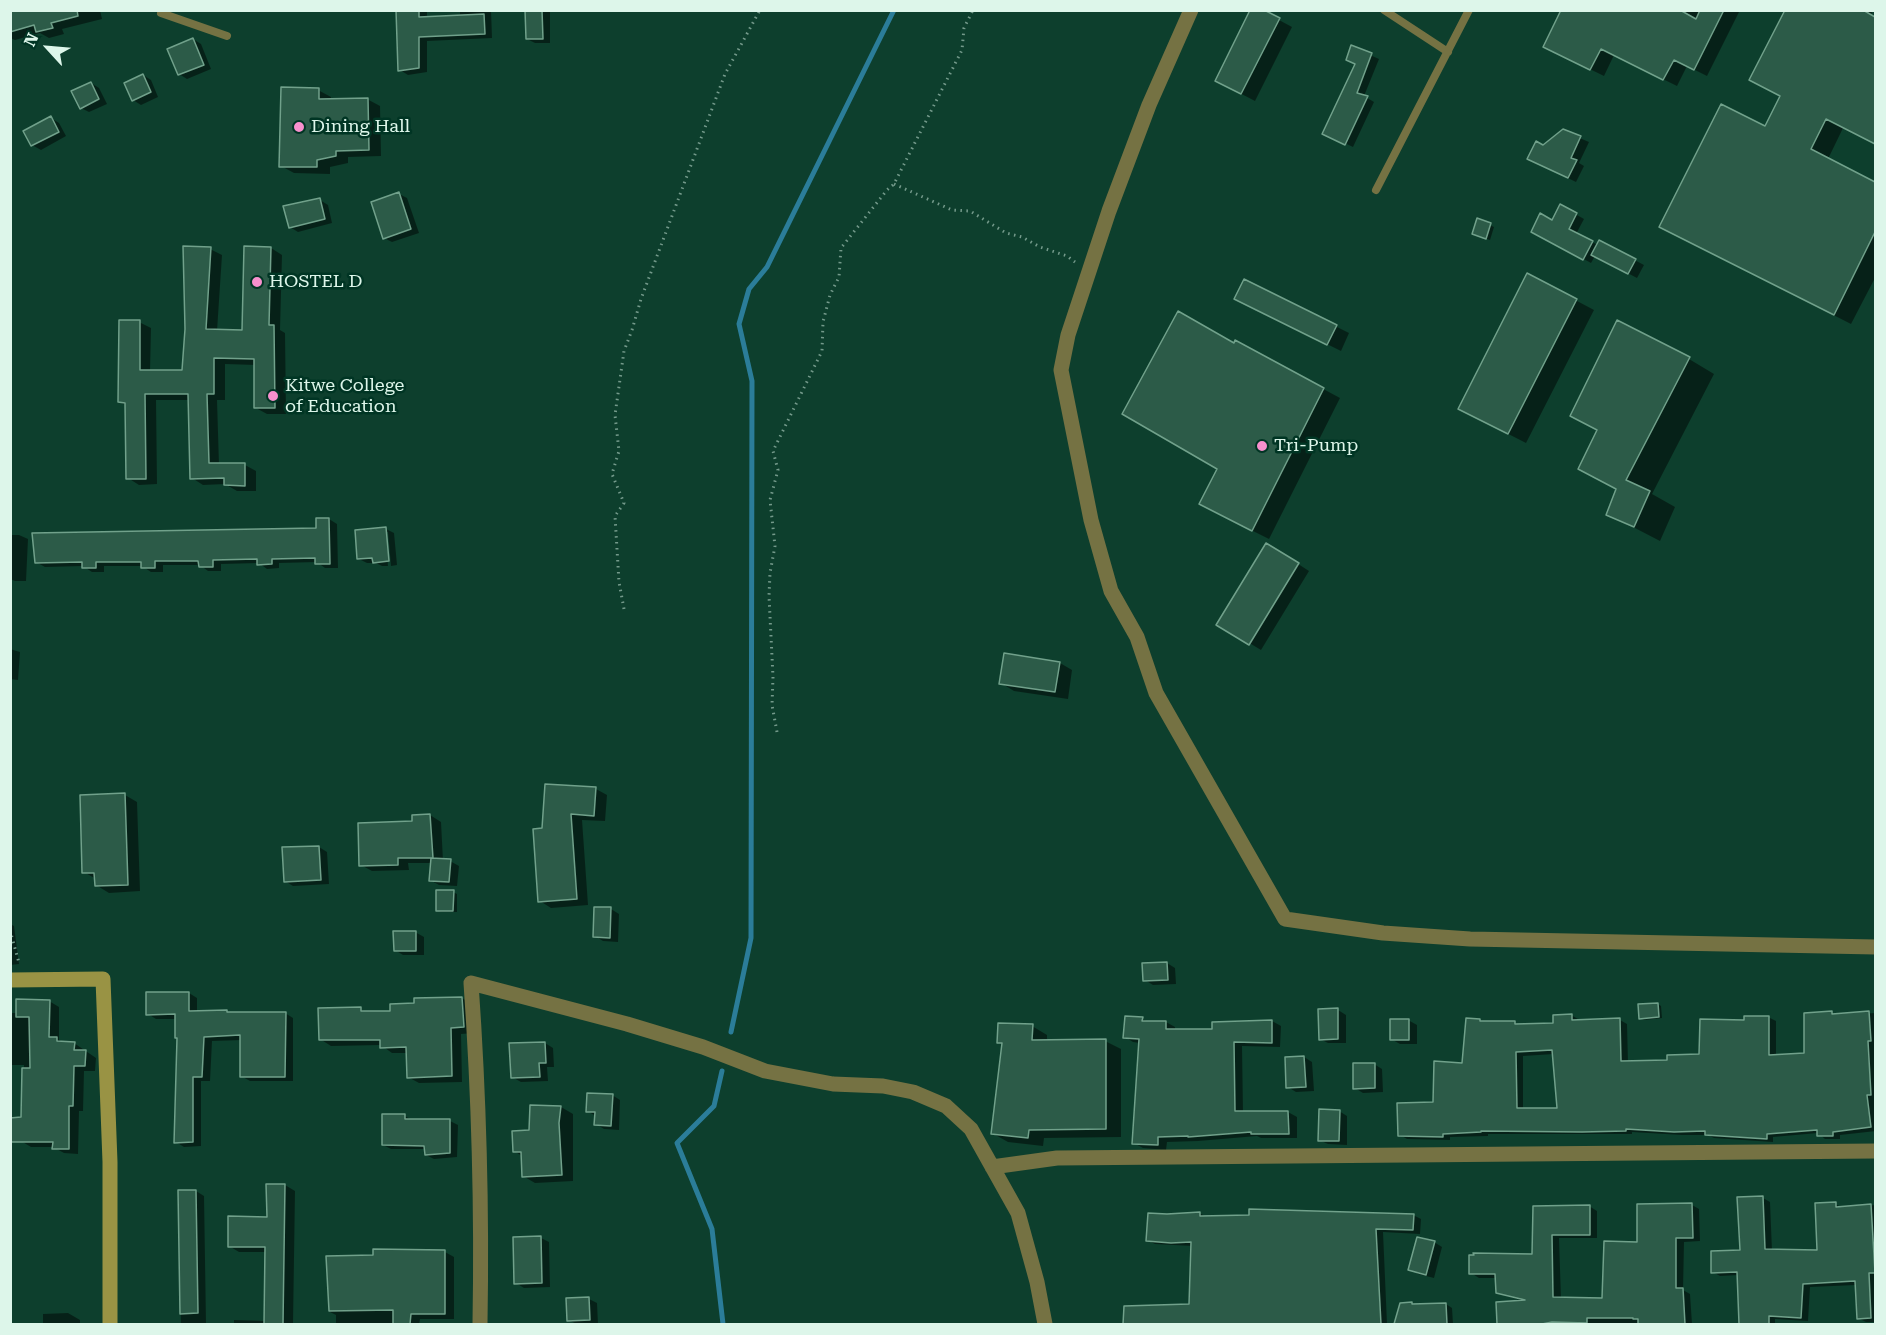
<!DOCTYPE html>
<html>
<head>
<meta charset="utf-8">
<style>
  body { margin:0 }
  #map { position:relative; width:1886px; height:1335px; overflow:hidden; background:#0d3f2d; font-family:"Roboto Serif",serif }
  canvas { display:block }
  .frame { position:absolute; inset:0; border:12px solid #ddf6ea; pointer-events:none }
  .north { position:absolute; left:18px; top:18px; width:60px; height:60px; -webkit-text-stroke:4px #003524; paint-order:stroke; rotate:296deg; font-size:16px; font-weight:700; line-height:24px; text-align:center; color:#ddf6ea }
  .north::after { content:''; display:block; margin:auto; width:21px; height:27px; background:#ddf6ea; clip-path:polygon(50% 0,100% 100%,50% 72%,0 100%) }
</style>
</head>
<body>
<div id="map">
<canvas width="1886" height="1335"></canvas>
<div class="frame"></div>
<div class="north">N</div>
</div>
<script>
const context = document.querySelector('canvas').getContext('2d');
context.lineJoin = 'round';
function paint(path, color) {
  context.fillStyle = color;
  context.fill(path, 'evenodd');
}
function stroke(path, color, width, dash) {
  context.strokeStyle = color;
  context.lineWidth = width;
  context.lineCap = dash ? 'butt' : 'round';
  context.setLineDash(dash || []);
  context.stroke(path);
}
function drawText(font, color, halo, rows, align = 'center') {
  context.font = font + ' "Roboto Serif",serif';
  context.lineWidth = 5;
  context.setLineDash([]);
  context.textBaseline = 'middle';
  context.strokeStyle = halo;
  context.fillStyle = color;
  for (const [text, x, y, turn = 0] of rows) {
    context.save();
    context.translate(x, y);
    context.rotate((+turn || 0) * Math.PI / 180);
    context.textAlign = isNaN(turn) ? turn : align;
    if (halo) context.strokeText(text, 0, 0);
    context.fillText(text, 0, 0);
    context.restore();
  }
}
paint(new Path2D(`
  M10 10H100L102 19 62 29 64 34 49 38 40 33 15 40 10 38Z
  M397 10H427V18L460 16V10H491L492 38 427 41V72L408 75 400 70Z
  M527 10H550V43H535L527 39Z
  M1562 10H1740L1707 76 1687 66 1677 86 1614 55 1604 76 1557 53Z
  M1787 10H1873L1870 16 1876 19V144L1843 128 1828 159 1876 183V276L1851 324 1661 227 1766 128 1782 96Z
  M1279 20 1292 27 1255 101 1230 88Z
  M193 39 201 44 211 69 187 79 179 74Z
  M1352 47 1379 59 1364 96 1374 102 1353 147 1332 137 1356 64Z
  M143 75 151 80 158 97 141 105 133 100Z
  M91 83 99 88 107 104 89 112 81 108Z
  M318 90 331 97V100L367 99 380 106 381 156 348 157V163L330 167V174L294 173 281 166Z
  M51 118 59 123 66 136 41 150 32 145Z
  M1563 131 1589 142 1579 163 1584 166 1576 182 1537 163Z
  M399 194 407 198 419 233 392 242 384 238Z
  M320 200 328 205 332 223 298 232 290 227Z
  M1561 206 1584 219 1576 234 1598 245 1600 242 1644 265 1637 278 1595 256 1591 263 1533 231 1553 222Z
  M1478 220 1494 227 1490 240 1477 235Z
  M271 248 282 255 280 330 285 333 286 414H267L256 408V365L225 364V400H217L219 465H245L256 471V491H237L225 484 203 485 192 478 190 400H156L157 484 139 485 128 478 126 405 119 402 139 322 151 328 150 372H183L210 249 222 255 217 331 243 332Z
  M1528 275 1594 310 1526 443 1477 418Z
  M1245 281 1349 333 1341 351 1236 299Z
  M1236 342 1340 398 1269 539 1217 513 1219 469Z
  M1689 359 1714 374 1652 494 1675 507 1660 541 1608 514 1618 490 1580 469 1598 431 1572 416Z
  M329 519 337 524 338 568H325L317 562 279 563V568L267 569 259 563 221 564V571H208L200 565H163V572H151L142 566H104V572H92L83 566 45 567 36 562 318 529Z
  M386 529 394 533 397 565 391 566 388 532H385L388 566H382L376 563H367L359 559Z
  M10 535H19L28 539 26 581H15L10 579Z
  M1278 551 1309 571 1261 650 1218 624Z
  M10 649 20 652 18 680 10 679Z
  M1060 663 1072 670 1068 699 1014 691 1001 683Z
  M546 785 596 789 607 795 605 821 582 820 588 905 551 908 540 901Z
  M125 795 137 802 140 891 109 893 96 885V879L84 872Z
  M430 815 441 822 443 861H450L459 866 457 886 439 885 430 880 432 863H408L409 870 372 871 361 865 413 823Z
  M319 847 327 852 329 884 293 886 285 881 284 849Z
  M453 892 457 894V912H441L437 910Z
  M611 909 619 914 618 942 603 941 595 936Z
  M10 924 14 926 19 964 10 965Z
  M415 932 424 937V955H403L395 950Z
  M1167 963 1175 968 1176 984 1153 985 1145 980Z
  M189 993 197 998V1013L226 1011 231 1014 285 1013 293 1018V1081H250L241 1076 242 1040 212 1041 210 1081H201V1146L184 1147 176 1142 178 1038 176 1019H156L148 1014Z
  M462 998 473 1005 474 1033 461 1034 462 1082 419 1083 408 1077V1053H392L381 1045 331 1046 320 1039 360 1009 368 1013H391Z
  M49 1001 59 1007V1040L64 1043H74L96 1058 95 1071H84L83 1111H79L78 1154 64 1153 53 1147H31L21 1141 24 1065H10V1013H17Z
  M1658 1004 1661 1006 1662 1018 1644 1020 1640 1018Z
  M1338 1010 1346 1015V1043H1328L1320 1039Z
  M1831 1012 1836 1015 1876 1013V1131L1840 1135V1139H1825L1818 1133 1773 1137V1142L1714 1138 1708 1135H1682L1632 1132V1134H1488V1136L1450 1137V1140L1407 1139 1400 1135 1434 1103 1464 1064 1467 1020H1480L1484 1023H1515L1520 1025 1554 1024 1571 1015 1578 1019V1021L1620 1020 1627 1024 1628 1063 1668 1062 1700 1055 1746 1021 1768 1017 1776 1021V1056L1806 1054ZM1554 1054 1558 1109H1523V1056Z
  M1142 1019 1149 1022H1166L1175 1027V1031L1214 1030 1272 1021 1281 1026 1280 1047 1242 1046 1243 1113 1288 1112 1297 1117V1138H1261L1257 1136 1198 1141 1167 1142 1166 1150 1143 1148 1134 1143 1140 1043 1133 1042 1125 1037Z
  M1408 1020 1417 1025V1044H1400L1391 1039Z
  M1032 1026 1047 1035V1041H1105L1121 1049V1137L1044 1138 1043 1146 1008 1142 992 1133 1003 1044 998 1042Z
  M545 1043 553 1048 554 1067H547L548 1081 521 1082 512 1077Z
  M1304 1057 1312 1062 1314 1091 1296 1092 1288 1087Z
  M1374 1064 1382 1069 1383 1092 1363 1093 1355 1088Z
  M612 1095 620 1100 619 1130 604 1129 596 1124V1116L587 1111Z
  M561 1107 573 1114V1181L535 1183 523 1176 522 1156 514 1151 530 1132Z
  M1339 1111 1347 1116V1145L1328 1144 1319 1140Z
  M405 1116 413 1121H450L458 1125 457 1157 434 1159 426 1155V1149H391L383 1145Z
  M285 1185 295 1191 293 1324H234V1320L266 1321 267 1252H239L229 1246 268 1218Z
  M196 1191 204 1196 206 1324H181L179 1260Z
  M1763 1198 1770 1202 1772 1251 1819 1252 1835 1204 1843 1208 1876 1205V1322H1866L1858 1318 1856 1285 1810 1287 1808 1321 1775 1319V1324H1741L1739 1275 1720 1276 1713 1272 1741 1252Z
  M1692 1205 1699 1209 1700 1241 1684 1242 1683 1290 1690 1294 1692 1324H1498V1303L1524 1301 1506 1296 1498 1292 1497 1278H1479L1471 1273 1534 1255 1535 1208 1589 1206 1597 1211V1238H1559L1561 1299 1603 1300 1638 1244Z
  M1342 1212 1413 1215 1421 1219 1420 1234 1383 1232 1387 1324H1124L1125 1307 1191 1306 1193 1246 1155 1244 1147 1240 1167 1215 1199 1213 1207 1217Z
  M541 1238 549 1242 550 1287 524 1288 516 1283Z
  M1434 1242 1442 1247 1434 1278 1418 1274 1410 1269Z
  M445 1252 454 1257V1319H420L419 1324H336V1315L330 1312 327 1257H375Z
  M589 1299 597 1303 598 1324H577L568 1320Z
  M1412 1304H1446L1452 1308 1453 1324H1396L1401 1305Z
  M68 1313 80 1320V1324H36H43V1314Z`), '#0007');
stroke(new Path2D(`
  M731 1032 751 938 752 381 739 324 749 289 767 267 894 10
  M722 1071 714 1106 677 1143 712 1229 723 1324`), '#2b7d99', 5);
const building = new Path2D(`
  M10 10H77L78 16 51 23 53 28 36 32 34 25 10 32Z
  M396 10H419V17L484 14 485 34 419 37V68L398 71Z
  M525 10H542L543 39H526Z
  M1250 10H1264L1280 18 1241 94 1215 81Z
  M1561 10H1680L1696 19 1700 10H1724L1694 70 1674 60 1663 80 1601 49 1590 70 1543 47Z
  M1785 10H1863L1875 17V144L1826 119 1811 149 1875 182V232L1834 315 1659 227 1721 104 1765 126 1780 96 1749 80Z
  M193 38 204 65 178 75 167 49Z
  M1351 45 1372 53 1357 93 1368 96 1345 145 1322 134 1355 64 1346 60Z
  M143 74 151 92 132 101 124 83Z
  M91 82 99 99 80 109 71 91Z
  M281 87 319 88V99L368 98 369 150 336 151V156L317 160V167H279Z
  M51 116 59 132 31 146 23 131Z
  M1563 129 1581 136 1571 158 1577 160 1568 178 1527 159 1536 141 1543 145Z
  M399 192 411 229 383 239 371 202Z
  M320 198 325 219 289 228 283 206Z
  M1560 204 1577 213 1569 229 1593 241 1583 260 1531 232 1540 213 1552 220Z
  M1477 218 1491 223 1486 239 1472 234Z
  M1599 240 1636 259 1628 274 1591 255Z
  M183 246 211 247 206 329 242 330 244 246 271 247 269 325H274L275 408H254V359L214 358V394H207L209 463H245V486L224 485V478L190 479 188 394H145L146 479H126L125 403 118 402 119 320H140V370H182L185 329Z
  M1527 273 1577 299 1508 434 1458 409Z
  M1244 279 1337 325 1327 345 1234 299Z
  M1178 311 1234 343 1235 340 1324 388 1252 531 1199 504 1217 469 1122 414Z
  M1617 320 1690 357 1626 480 1650 491 1634 527 1606 515 1616 489 1578 469 1597 430 1570 416Z
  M316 518H329L330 564H315V558L272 559V564L257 565V559L213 560V567H199L198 561H155V568H141V562H96V568H82V562L35 563 32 533 316 528Z
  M386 527 389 561 373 563 372 558 357 559 355 530Z
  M1266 543 1299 563 1249 645 1216 625Z
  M1004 653 1060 662 1055 692 999 684Z
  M545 784 596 787 594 816 571 814 577 899 538 902 533 829 542 828Z
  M125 793 128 885 95 886 94 873H82L80 795Z
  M430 814 433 858H398V865L359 866 358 823 412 821V815Z
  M319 846 321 880 284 882 282 847Z
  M431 858 451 859 449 882 429 881Z
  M436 890H454L453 911H436Z
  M594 907H611L610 938 593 937Z
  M393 931H416V951H394Z
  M1167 962 1168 980 1143 981 1142 963Z
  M146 992H189V1011L227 1010V1012H286L285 1077H240V1035L204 1037 202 1077H193V1142L174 1143 177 1038H175V1014L146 1015Z
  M462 997 464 1027 451 1028 452 1076 407 1078 406 1047 380 1048V1040H319L318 1008 361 1007V1011H390V1004L414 1003V998Z
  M16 999 50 1000 49 1037H57V1041L75 1042 74 1050H86L85 1066H74L73 1106H69V1149H52L53 1142H10V1118L21 1117 22 1068H30L29 1017H16Z
  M1658 1003 1659 1017 1639 1019 1638 1004Z
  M1338 1008V1039L1319 1040 1318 1009Z
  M1832 1011V1014L1869 1011 1871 1041H1868L1871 1095H1867L1871 1127 1833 1132V1136H1817V1130L1767 1134V1139L1705 1135V1131L1674 1132 1626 1129V1131L1582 1132 1481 1131V1132L1443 1134V1137L1398 1136 1397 1103 1433 1102 1434 1061 1462 1063 1466 1018 1480 1019V1021H1515V1024L1553 1023V1015L1572 1014V1020L1620 1018 1621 1061 1667 1060V1055L1699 1054 1700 1019 1744 1020V1016H1769V1055L1804 1053V1013ZM1552 1050 1557 1108H1517L1516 1052Z
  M1125 1016 1143 1017 1142 1021H1166V1029H1212V1022L1272 1020V1043L1234 1042 1235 1111H1288L1289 1134H1251V1132L1188 1137V1136L1158 1137V1145L1132 1144 1139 1039 1123 1038Z
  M1390 1019H1409V1040H1390Z
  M998 1023 1033 1024 1032 1040 1106 1039V1129L1029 1130 1028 1138 991 1134 1002 1043H997Z
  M545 1042 546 1063H539L540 1077 511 1078 509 1043Z
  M1304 1056 1306 1087 1286 1088 1285 1057Z
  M1353 1063H1375V1088L1353 1089Z
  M587 1093 613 1094 611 1126 594 1125 595 1112H586Z
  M530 1105 561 1106 559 1123 562 1175 522 1177 521 1152H513L512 1131 529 1130Z
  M1319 1109 1340 1110 1339 1141H1318Z
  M382 1114H405V1119H450V1153L425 1155 424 1146 382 1145Z
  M266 1184H285L283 1324H264L265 1247H228V1216L267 1217Z
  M178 1190H196L198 1313 180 1314Z
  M1763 1196 1765 1249 1817 1250 1815 1203 1836 1202V1207L1871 1204 1875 1273H1869L1871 1318 1857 1319 1855 1281 1803 1284 1801 1318 1769 1316V1324H1739L1737 1272 1711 1273V1251L1740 1250 1737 1197Z
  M1692 1203 1693 1238H1676V1288H1683L1685 1324H1638V1319H1633V1318H1587V1323L1552 1322 1542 1324H1497L1496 1302 1525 1300 1496 1293 1495 1274H1469V1255H1474L1473 1253 1532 1254 1533 1206 1590 1205V1235H1552L1553 1297 1602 1298 1604 1241 1637 1242V1204Z
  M1249 1209 1414 1214 1413 1230 1376 1229 1381 1324H1123L1124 1306 1189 1304 1191 1242 1171 1243 1146 1241 1148 1213 1167 1214 1200 1212V1216L1249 1215Z
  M541 1236 542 1283 514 1284 513 1237Z
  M1417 1237 1435 1241 1426 1275 1408 1270Z
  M373 1249 445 1250V1314H411L410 1324H393V1310L329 1311 326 1256 373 1255Z
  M589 1297 590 1320 567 1321 566 1298Z
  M1412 1302V1304L1446 1303 1447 1324H1394L1400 1303Z`);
paint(building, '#2c5b48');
stroke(building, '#71a18b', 1.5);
stroke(new Path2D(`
  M894 184 952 210 970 211 1006 233 1022 237 1040 247 1067 256 1075 262
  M624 609 619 582 615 516 624 503 612 474 619 451 615 415 624 351 632 330 641 299 725 74 760 10
  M777 732 772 705 773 677 769 596 770 573 775 546 770 500 778 470 773 451 822 351 823 322 830 295 839 277 841 248 887 190 894 184 962 50 964 28 973 10
  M10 930 19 963`), '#749a8b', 3, [1.5, 4.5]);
stroke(new Path2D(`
  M1384 10 1448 52
  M161 13 227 36
  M1376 190 1469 10`), '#757243', 8);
stroke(new Path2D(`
  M1191 10 1149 105 1109 211 1068 335 1061 370 1091 520 1111 591 1137 637 1156 693 1285 919 1383 933 1470 939 1876 947
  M992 1167 1057 1158 1876 1151
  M480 1324C482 1210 479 1096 471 983L627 1024 703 1047 765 1071 833 1084 883 1086 913 1092 946 1106 971 1129 1018 1213 1037 1282 1045 1324`), '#757243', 15);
stroke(new Path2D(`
  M10 980 103 979 110 1162V1324`), '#999344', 15);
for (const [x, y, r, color] of [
  [299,127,6,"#f790cd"],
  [257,282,6,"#f790cd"],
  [273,396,6,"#f790cd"],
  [1262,446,6,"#f790cd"]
]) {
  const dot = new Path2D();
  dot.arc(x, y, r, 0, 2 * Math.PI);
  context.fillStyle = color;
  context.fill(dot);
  stroke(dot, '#003524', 2);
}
drawText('18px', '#ddf6ea', '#003524', [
  ["Dining Hall",311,127],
  ["HOSTEL D",269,282],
  ["Kitwe College",285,386],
  ["of Education",285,407],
  ["Tri-Pump",1274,446]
], 'left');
</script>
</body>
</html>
